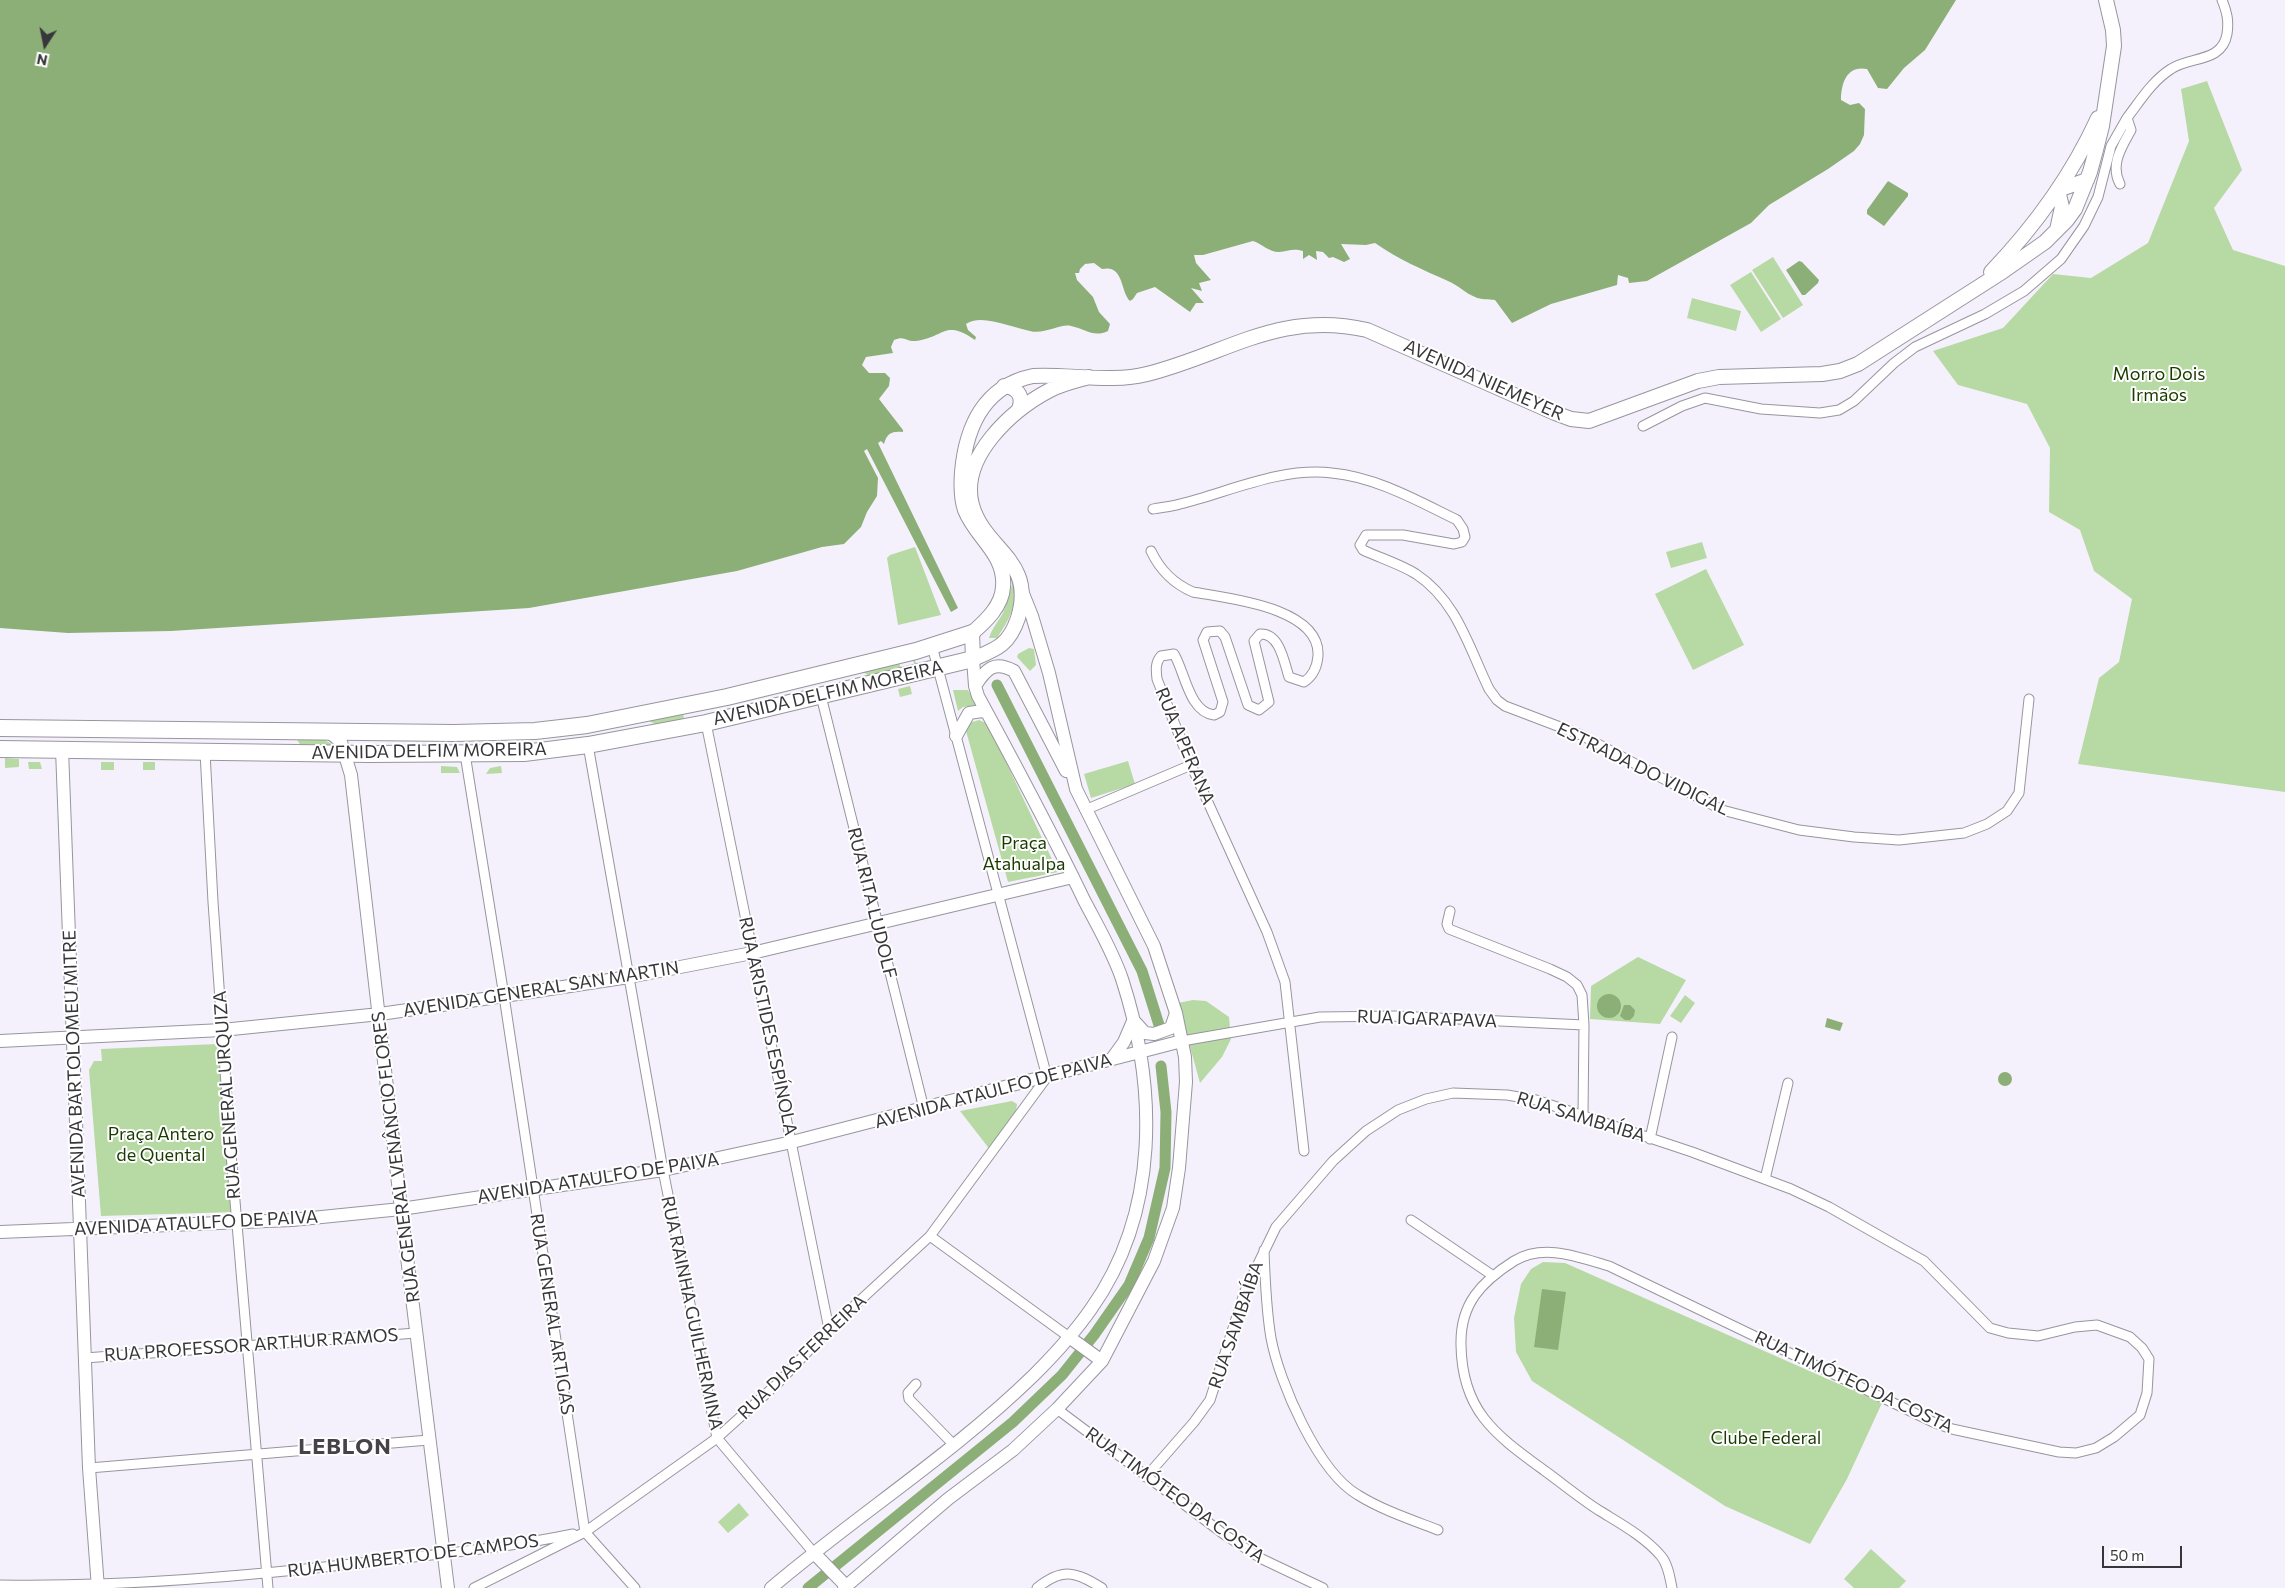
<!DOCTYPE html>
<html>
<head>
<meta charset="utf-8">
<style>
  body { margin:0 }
  #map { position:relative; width:2285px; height:1588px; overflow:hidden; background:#f5f1fc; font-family:Commissioner,sans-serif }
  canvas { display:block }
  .north { position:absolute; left:20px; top:20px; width:50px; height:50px; -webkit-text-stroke:4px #fff; paint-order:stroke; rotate:191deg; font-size:14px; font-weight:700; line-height:20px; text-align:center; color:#37363a }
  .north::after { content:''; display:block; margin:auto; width:18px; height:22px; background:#37363a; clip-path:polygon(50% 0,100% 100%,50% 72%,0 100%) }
  .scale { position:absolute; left:2102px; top:1546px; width:80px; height:22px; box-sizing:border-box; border:2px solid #37363a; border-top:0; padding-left:6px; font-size:15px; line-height:18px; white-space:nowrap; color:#37363a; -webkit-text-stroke:4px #fff; paint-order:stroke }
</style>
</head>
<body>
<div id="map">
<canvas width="2285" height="1588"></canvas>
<div class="north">N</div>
<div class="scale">50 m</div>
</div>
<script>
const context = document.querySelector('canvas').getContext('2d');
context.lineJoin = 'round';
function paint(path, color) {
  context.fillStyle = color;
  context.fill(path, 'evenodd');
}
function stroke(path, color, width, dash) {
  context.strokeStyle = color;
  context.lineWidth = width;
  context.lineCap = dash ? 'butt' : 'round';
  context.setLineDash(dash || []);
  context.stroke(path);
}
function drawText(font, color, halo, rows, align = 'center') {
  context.font = font + ' Commissioner,sans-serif';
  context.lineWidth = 4;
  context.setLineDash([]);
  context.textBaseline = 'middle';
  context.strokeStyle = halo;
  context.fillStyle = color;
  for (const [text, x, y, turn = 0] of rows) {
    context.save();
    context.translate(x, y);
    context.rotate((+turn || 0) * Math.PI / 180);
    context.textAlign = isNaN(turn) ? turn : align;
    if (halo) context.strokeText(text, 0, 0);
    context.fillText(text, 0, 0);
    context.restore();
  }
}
paint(new Path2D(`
  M2207 81 2242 170 2214 208 2233 250 2285 266V792L2078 764 2099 678 2119 662 2132 599 2094 571 2080 530 2049 512 2050 448 2027 404 1958 385 1933 351 2003 328 2053 274 2091 278 2148 243 2189 141 2181 89Z
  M1773 257 1803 305 1783 318 1752 270Z
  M1751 272 1781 319 1761 332 1730 285Z
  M1692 298 1741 311 1736 331 1687 318Z
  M1702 542 1707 558 1671 568 1666 552Z
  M915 547 941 615 898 625 887 558 890 555Z
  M1706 569 1744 645 1693 670 1655 594Z
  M1013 581C1020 602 1009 620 997 638H989C992 628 998 622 1003 613 1008 602 1010 592 1013 581Z
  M1029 648 1034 649 1036 665 1030 671 1017 657 1018 654Z
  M913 660H915L917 666 871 677 863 672 899 663 901 668 914 664Z
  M910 686 912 694 900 697 898 689Z
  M953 690H968L976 705 963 707 958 711Z
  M683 712 684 719 657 725 647 720Z
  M979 720 988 724 1058 872 1008 882 966 731 969 723Z
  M296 738 325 740 335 746H301Z
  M5 758 19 759V767L5 768Z
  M1128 761 1135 784 1091 798 1084 774Z
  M28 762H40L42 769H29Z
  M101 762H114V770H101Z
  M143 762H155V770H143Z
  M441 766 457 767 460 773H441Z
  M501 766 502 773 486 774 490 768Z
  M1638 957 1686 980 1660 1024 1590 1019 1591 986Z
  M1685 995 1695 1003 1681 1023 1670 1016Z
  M1193 1000 1206 1001 1229 1017 1231 1039 1222 1057 1200 1083 1178 1003Z
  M217 1044 235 1212 101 1216 89 1070 94 1061H102L101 1049Z
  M1012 1101 1017 1104 1016 1112 991 1151 960 1111Z
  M1543 1262 1565 1263 1882 1403 1847 1479 1810 1544 1725 1506 1532 1381 1516 1352 1514 1318 1521 1284 1531 1269Z
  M739 1503 749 1515 728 1533 718 1522Z
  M1871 1549 1906 1581 1899 1588H1854L1844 1579Z`), '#b7d9a4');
paint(new Path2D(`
  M0 0H1956L1925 50 1904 68 1887 89 1878 88 1867 69C1847 65 1841 83 1841 100L1850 105 1859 103 1865 109 1864 135 1860 144 1854 151 1828 169 1769 205 1751 223 1647 281 1629 283 1628 278 1618 275 1617 285 1551 304 1512 323 1495 300C1489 299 1481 300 1475 297 1465 293 1458 285 1448 281 1423 270 1398 259 1375 243L1366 245 1341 244 1350 259 1344 262 1333 257 1329 258 1323 252 1316 251 1317 260 1309 255 1303 259V251C1293 248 1288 251 1279 252 1269 252 1262 244 1253 241L1203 255H1194L1196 263 1211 280 1199 283 1202 291 1191 288 1204 303H1196L1190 312 1155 287 1137 293 1133 299 1130 301C1120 291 1124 264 1102 269L1094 263 1085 264 1080 269 1079 273H1075L1077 280 1093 297 1099 312 1110 324 1108 331C1094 338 1085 329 1071 326 1061 323 1044 335 1030 331 1013 328 981 313 966 324L968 330 976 337 975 340C945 319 945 337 916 341 906 342 905 335 894 340L891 347 893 353 866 357 862 365 869 373H885L890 378 889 386 879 399 903 430V432C892 431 887 433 884 444L881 441 878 443 958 608 951 612 867 449 864 451 878 478 877 496 867 512 861 527 844 544 822 547 737 571 529 608 171 631 68 633 0 628Z
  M1888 181 1908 193V196L1884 226 1867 214V210Z
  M1799 261 1802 262 1819 280 1818 283 1805 295H1802L1786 270Z
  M1597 1006a12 12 0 1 1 24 0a12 12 0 1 1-24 0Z
  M1624 1005H1630L1635 1010 1634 1016 1630 1020H1625L1620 1016Z
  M1827 1018 1843 1023 1840 1031 1825 1027Z
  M1998 1079a7 7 0 1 1 14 0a7 7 0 1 1-14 0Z
  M1542 1289 1566 1292 1558 1350 1534 1347Z`), '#8caf77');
stroke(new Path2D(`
  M997 685 1142 971 1159 1025
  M808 1588 1013 1422 1062 1375 1094 1335 1129 1285 1149 1238 1165 1168 1166 1112 1161 1066`), '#8caf77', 11);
const street = new Path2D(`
  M2120 184C2110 165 2121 148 2131 130L2127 118C2140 101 2152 81 2171 69 2190 56 2222 63 2227 34 2229 21 2227 12 2222 0
  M1643 426 1682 406 1705 398 1761 409 1820 413 1839 410 1854 401 1894 363 1915 347 1985 314 2024 291 2061 259 2084 226 2098 197 2111 146 2127 118
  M1153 509C1162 507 1171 507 1180 504 1229 492 1280 467 1332 473 1376 477 1418 501 1457 520L1463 529 1465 537 1462 542 1454 544 1403 535H1366L1360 545 1363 550C1380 558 1400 564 1416 574 1457 601 1469 648 1489 689L1497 700 1505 706 1581 735 1722 810 1799 830 1854 837 1899 840 1964 833 1987 824 2007 811 2019 793 2029 699
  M1151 551C1160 570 1174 584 1193 592 1226 598 1321 607 1318 656 1317 668 1313 676 1304 682L1289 677C1284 662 1280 633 1260 634L1254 641 1269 702 1259 710 1248 705 1225 637 1220 631 1207 632 1203 640 1223 702 1220 712 1214 715C1189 712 1185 672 1174 654L1161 656C1155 663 1156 670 1157 679L1191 765 1267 932 1285 982 1304 1151
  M821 696 924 1109
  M706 723 829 1329
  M588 745 663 1170 717 1438 813 1552
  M205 752 213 902 231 1154 268 1588
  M465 754 504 996 585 1532 635 1588
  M1085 810 1191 765
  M1450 911 1447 924 1449 929 1550 969 1567 977 1577 985 1582 995 1584 1025 1583 1114
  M1182 1041 1320 1017 1395 1016 1584 1025
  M1650 1139 1672 1037
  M1765 1179 1788 1083
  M1411 1220 1492 1275
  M930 1236 1069 1337
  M1264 1250C1265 1279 1266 1309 1271 1338 1279 1382 1318 1472 1358 1495 1382 1510 1412 1520 1438 1530
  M85 1358 416 1333
  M916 1384 908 1393 909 1399 954 1445
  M1057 1409 1225 1535 1262 1559 1323 1588
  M89 1468 429 1440
  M1146 1477 1194 1422 1210 1400 1245 1291 1276 1227 1333 1161 1366 1131 1398 1110 1426 1099 1453 1093 1507 1095 1536 1100 1692 1152 1791 1189 1829 1207 1924 1261 1990 1328 2008 1333 2038 1336 2075 1327 2097 1325 2130 1337 2142 1348 2149 1359 2147 1393 2140 1415 2114 1437 2096 1448 2076 1453 2059 1452 1952 1429 1935 1423 1609 1266C1578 1257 1544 1243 1514 1261 1481 1282 1460 1304 1461 1345 1462 1412 1496 1435 1545 1471 1563 1484 1581 1499 1600 1511 1621 1524 1645 1537 1661 1556 1668 1564 1670 1578 1672 1588
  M0 1585C124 1587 247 1576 370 1562 438 1554 506 1548 573 1534
  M474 1588 585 1532 717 1438 778 1383 829 1329 930 1236 1047 1077 932 646
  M1037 1588C1063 1567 1076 1572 1102 1588`);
const secondary = new Path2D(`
  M975 686C986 669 994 660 1014 671L1066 771
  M329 732 341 742 351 775 401 1209 448 1588
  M956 736 969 713 982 711 987 713
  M62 749 89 1468 98 1588
  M1135 1022 1145 1033 1154 1034 1171 1028 1176 1013
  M0 1041 222 1030 380 1014 504 996 629 977 752 953 1073 877
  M1111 1060 1124 1042 1133 1021
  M0 1232 292 1220 401 1209 663 1170 792 1142 1182 1041
  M1069 1337 1102 1361
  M813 1552 846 1586
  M771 1588C857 1515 953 1454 1034 1375 1054 1355 1075 1332 1091 1309 1160 1212 1157 1087 1122 979 1113 952 1097 925 1084 900 1051 831 1015 764 978 696L975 686 973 659
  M844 1588 948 1499 1013 1450 1057 1409 1102 1361 1154 1261 1173 1208 1179 1168 1186 1082 1185 1057 1176 1013 1154 946 1076 789 1049 673 1032 616 1022 591`);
const primary = new Path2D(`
  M2057 230 2062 207 2058 190 2087 180
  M1991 272C2035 226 2072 175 2098 118
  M1089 377C1075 381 1062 384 1050 390 1012 410 959 457 972 505 985 551 1036 559 1018 618 1009 645 997 649 973 659L972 633C986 621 1002 606 1003 587 1006 554 976 538 965 510 961 498 961 485 962 472 966 427 984 386 1033 376 1068 374 1113 383 1147 374 1227 354 1279 310 1367 330L1555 413 1571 419 1589 421 1698 381 1719 377 1822 374 1840 371 1858 364 2002 272 2045 242 2067 220 2075 209 2090 172 2096 150 2102 126 2114 46 2113 30 2106 0
  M1004 386C1017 387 1024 396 1019 409`);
const highway = new Path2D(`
  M0 728 454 733 535 731 587 725 727 697 916 651 972 633
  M0 749 369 754 524 753 588 745 706 723 973 659`);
stroke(street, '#98959e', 11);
stroke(secondary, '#98959e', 14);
stroke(primary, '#98959e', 16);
stroke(highway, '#98959e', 18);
stroke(street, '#fff', 9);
stroke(secondary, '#fff', 12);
stroke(primary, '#fff', 14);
stroke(highway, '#fff', 16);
drawText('18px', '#1a3a00', '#fff', [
  ["Morro Dois",2159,374],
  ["Irmãos",2159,395],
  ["Praça",1024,843],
  ["Atahualpa",1024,864],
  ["Praça Antero",161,1134],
  ["de Quental",161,1155],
  ["Clube Federal",1766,1438]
]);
drawText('18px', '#37363a', '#fff', [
  ["AVENIDA NIEMEYER",1484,380,24],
  ["AVENIDA DELFIM MOREIRA",828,693,-13],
  ["RUA APERANA",1185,746,67],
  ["AVENIDA DELFIM MOREIRA",429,751,-1],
  ["ESTRADA DO VIDIGAL",1643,769,26],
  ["RUA RITA LUDOLF",872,903,76],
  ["AVENIDA GENERAL SAN MARTIN",541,989,-9],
  ["RUA IGARAPAVA",1427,1019,2],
  ["RUA ARISTIDES ESPÍNOLA",768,1026,78],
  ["AVENIDA BARTOLOMEU MITRE",74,1064,-92],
  ["AVENIDA ATAULFO DE PAIVA",993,1091,-15],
  ["RUA GENERAL URQUIZA",227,1095,-94],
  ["RUA SAMBAÍBA",1581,1117,17],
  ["RUA GENERAL VENÂNCIO FLORES",396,1157,-97],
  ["AVENIDA ATAULFO DE PAIVA",598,1178,-9],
  ["AVENIDA ATAULFO DE PAIVA",196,1223,-3],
  ["RUA RAINHA GUILHERMINA",692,1313,78],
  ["RUA GENERAL ARTIGAS",552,1314,81],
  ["RUA SAMBAÍBA",1236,1325,-71],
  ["RUA PROFESSOR ARTHUR RAMOS",251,1345,-4],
  ["RUA DIAS FERREIRA",802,1357,-44],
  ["RUA TIMÓTEO DA COSTA",1854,1382,25],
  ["RUA TIMÓTEO DA COSTA",1175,1495,36],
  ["RUA HUMBERTO DE CAMPOS",413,1556,-7]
]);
context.letterSpacing = '1px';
drawText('bold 22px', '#45424a', '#fff', [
  ["LEBLON",345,1447]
]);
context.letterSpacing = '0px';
</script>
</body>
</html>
